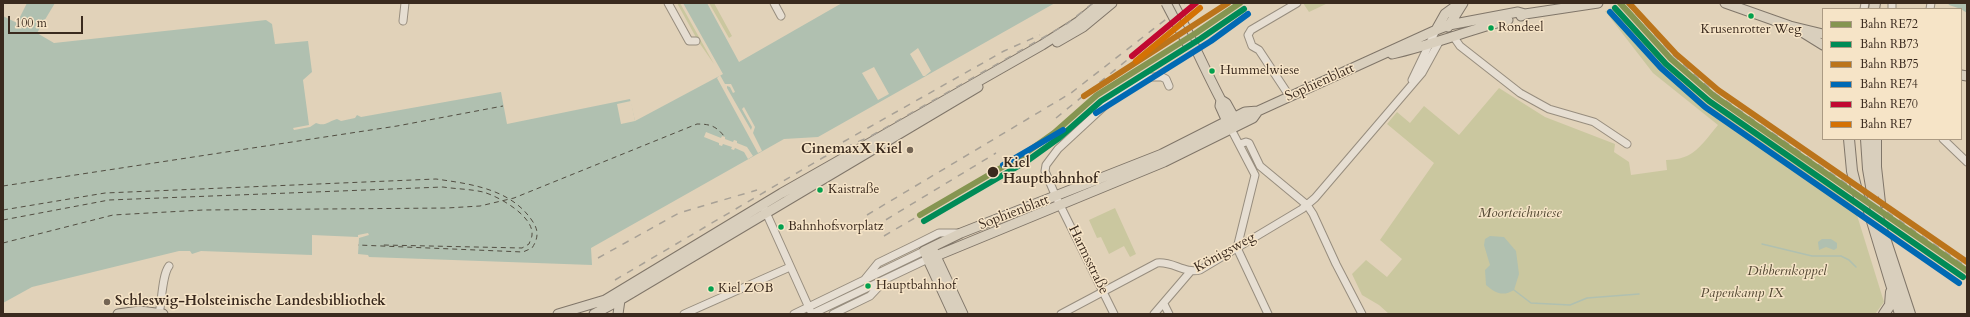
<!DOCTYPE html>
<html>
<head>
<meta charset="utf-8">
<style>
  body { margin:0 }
  #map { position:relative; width:1970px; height:317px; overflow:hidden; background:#e1d2b9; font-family:Cardo,serif }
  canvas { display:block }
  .frame { position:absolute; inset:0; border:4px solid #3a2a1e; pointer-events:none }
  .legend { position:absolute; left:1822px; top:8px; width:140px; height:132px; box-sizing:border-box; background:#f6e4c7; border:1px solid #ab9a83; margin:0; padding:5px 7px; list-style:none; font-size:12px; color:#3a2a1e }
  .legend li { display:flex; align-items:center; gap:8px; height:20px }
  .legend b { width:20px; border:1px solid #ab9a83 }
  .scale { position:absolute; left:8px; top:16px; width:75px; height:18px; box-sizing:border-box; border:2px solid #3a2a1e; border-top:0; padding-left:5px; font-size:12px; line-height:14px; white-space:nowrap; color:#3a2a1e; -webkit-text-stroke:3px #f6e4c7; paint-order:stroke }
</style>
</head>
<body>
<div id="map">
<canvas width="1970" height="317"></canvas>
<div class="frame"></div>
<ul class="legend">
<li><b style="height:5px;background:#859551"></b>Bahn RE72</li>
<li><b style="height:5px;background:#008b57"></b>Bahn RB73</li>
<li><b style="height:5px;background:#bb741b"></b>Bahn RB75</li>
<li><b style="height:5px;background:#0069b4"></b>Bahn RE74</li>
<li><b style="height:5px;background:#c10831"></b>Bahn RE70</li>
<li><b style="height:5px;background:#d47104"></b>Bahn RE7</li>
</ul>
<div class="scale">100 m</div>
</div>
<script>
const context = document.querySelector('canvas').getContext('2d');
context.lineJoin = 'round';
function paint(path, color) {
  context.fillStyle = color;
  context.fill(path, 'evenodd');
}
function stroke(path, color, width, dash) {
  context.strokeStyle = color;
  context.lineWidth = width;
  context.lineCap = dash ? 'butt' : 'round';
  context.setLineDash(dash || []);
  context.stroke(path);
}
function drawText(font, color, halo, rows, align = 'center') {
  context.font = font + ' Cardo,serif';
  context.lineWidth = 3;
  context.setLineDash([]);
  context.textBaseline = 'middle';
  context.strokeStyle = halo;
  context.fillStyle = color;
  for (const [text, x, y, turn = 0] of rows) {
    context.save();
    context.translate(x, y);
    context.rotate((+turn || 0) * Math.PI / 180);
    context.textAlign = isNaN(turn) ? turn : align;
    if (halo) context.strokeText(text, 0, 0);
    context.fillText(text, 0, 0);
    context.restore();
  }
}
paint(new Path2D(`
  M677 3H680L714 64 698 41Z
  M709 3H714L732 36 729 38Z
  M1303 3H1328L1309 12Z
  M1616 10 1662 61 1726 114 1729 111 1801 160 1851 196 1884 302 1875 314H1389L1379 305 1362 295 1352 274 1366 260 1387 277 1402 259 1380 240 1434 163 1387 124 1397 112 1410 123 1424 106 1459 135 1499 88 1545 117 1615 144 1614 152 1629 162 1631 175 1667 170 1666 160C1694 160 1701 145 1718 125L1653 73 1605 11Z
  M1115 208 1136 254 1130 257 1124 246 1109 254 1101 237 1097 238 1089 220Z`), '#cac79f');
paint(new Path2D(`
  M27 3H55L37 33 54 43 266 20 272 24 275 44 308 41 312 72 303 80 309 125 293 128 294 130 310 127 316 123C325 127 329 121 337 119L341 121 355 118 357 115 361 117 501 92 507 124 630 99 635 121 723 74 683 3H707L739 62 842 3H1055L818 137 784 139 591 248 592 265 369 257 368 255 358 254 359 238 369 235 368 233 358 235V237L312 235V255L201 251 192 254 190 251H179L32 287 3 303V16L17 23Z
  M1948 3H1967V13L1961 9 1949 5Z
  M1490 236 1504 237 1516 251 1519 274 1514 290C1503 297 1495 293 1486 285L1485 270 1490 265 1484 245 1485 239Z
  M1822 239H1831L1837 243V248L1834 250 1826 247 1819 250 1818 242Z`), '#b0c0b0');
paint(new Path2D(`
  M918 48 931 71 925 76H923L910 54Z
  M874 67 889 94 878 100 862 73Z
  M720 75 725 84H731L735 92 733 93 730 87 727 86V88L751 130 752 127 742 109 744 107 755 127 753 133 762 151 758 153 717 78Z
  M631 101 635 121 621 124 617 104Z
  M706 132 721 138 722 136 725 137V139L733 142 734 140 737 141V143L747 147 753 156 748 159 744 152 735 148 734 150 731 149 732 147 723 144 722 146 719 145V143L704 137Z`), '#e1d2b9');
stroke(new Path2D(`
  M1762 244 1812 256H1841L1849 260 1856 267
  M1514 290 1531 303 1570 305 1587 298 1639 294`), '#b0c0b0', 1.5);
stroke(new Path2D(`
  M3 186 397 126 503 106
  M3 210 105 193 436 179C471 184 512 189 533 222 539 231 538 239 532 248L523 252 358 245
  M3 220 109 200 443 187C456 189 470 189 483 192 498 196 534 216 532 235 532 237 530 241 529 244L522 248 383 245
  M3 243 113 215 203 210 447 208 480 206 514 198 697 124C710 124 716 126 724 136`), '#524e42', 1, [5, 4]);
const minor = new Path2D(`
  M668 3 689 41H696
  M774 3 781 16
  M1864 9 1865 3
  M1892 9V3
  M1930 9 1931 3
  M403 21 405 3
  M1453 36 1460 46 1520 93 1549 109 1594 122 1627 144
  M1412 80 1436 30
  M1290 97 1259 50 1252 46 1248 35 1251 30 1297 3
  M1231 129 1255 175 1237 248
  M1943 139 1967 162
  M1240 144 1246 142 1249 143 1260 166 1307 205 1313 214 1336 264 1362 314
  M764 208 810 310
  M1237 248 1268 314
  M865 279 878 263 915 245 939 233H959
  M1164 304 1169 314
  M159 314C162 301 162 275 169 266
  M684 314 790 267
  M794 314 924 251
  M812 314 932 257
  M833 314 870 296 885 280
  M1061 314 1157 263C1173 261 1184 274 1200 270L1302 209 1315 198 1422 73 1439 42
  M1114 314 1056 197 1045 171 1046 165 1058 149 1112 99 1141 81 1151 77H1162L1166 79 1169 86
  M1154 314 1190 272`);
const major = new Path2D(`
  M1173 3C1190 35 1204 68 1221 100L1226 103 1236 121
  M1725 3 1790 26 1823 34
  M1521 16 1525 14 1598 3
  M1448 27 1463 3
  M1436 30 1445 14 1460 3
  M1802 32 1823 45
  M1057 42 1083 27 1112 3
  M1392 54C1432 45 1469 30 1508 20
  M1961 75 1967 76
  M1221 100 1220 106 1229 126
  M933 250 963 314
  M936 256 1164 162 1253 118 1258 111 1436 30 1449 25 1518 12 1525 14
  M118 314 140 311 163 314
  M558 314 605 300 782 193 1042 45 1078 22 1101 3
  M594 314 620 300 978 87
  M618 314 620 300
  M953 314 924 251 961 233 1162 154 1245 112 1258 111`);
const highway = new Path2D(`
  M1874 9 1875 3
  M1849 139 1852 171 1856 187
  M1866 139 1868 169 1873 198
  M1876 139V167L1880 203
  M1868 208 1900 314
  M1877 214 1910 314
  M1884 314 1890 305 1891 292`);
stroke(minor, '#978d7e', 9);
stroke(major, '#807669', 11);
stroke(highway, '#807669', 12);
stroke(minor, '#e6ded2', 7);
stroke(major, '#d9cfbd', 9);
stroke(highway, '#d9cfbd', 10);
stroke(new Path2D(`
  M1626 3 1674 56 1716 94 1967 267
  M1184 4 1185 3
  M1056 118 1132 56
  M843 142 1004 51 1040 35
  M867 215 1071 93 1174 13
  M874 227 996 153
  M884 236 920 215
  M598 258 679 213 757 190
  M615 280 824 157 871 136 1046 36 1068 23 1093 3`), '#a8a196', 1.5, [7, 7]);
const majorBridge = new Path2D(`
  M1166 3 1189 47`);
const highwayBridge = new Path2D(`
  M1856 187 1861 203
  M1873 198 1877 214`);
stroke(majorBridge, '#807669', 11, []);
stroke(highwayBridge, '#807669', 12, []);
stroke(majorBridge, '#d9cfbd', 9);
stroke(highwayBridge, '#d9cfbd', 10);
stroke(new Path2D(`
  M1620 3 1671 59 1714 96 1967 271
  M920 215 1023 155 1054 133 1097 95 1196 33 1240 3`), '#859551', 6);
stroke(new Path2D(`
  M1615 8 1666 64 1709 101 1963 277
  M924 221 1027 161 1059 138 1101 101 1200 39 1244 9`), '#008b57', 6);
stroke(new Path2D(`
  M1629 3 1676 54 1718 90 1967 262
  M1084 96 1228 3`), '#bb741b', 6);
stroke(new Path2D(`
  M1610 12 1661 68 1705 107 1959 283
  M1096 113 1211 41 1248 14
  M1003 165 1063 130`), '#0069b4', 6);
stroke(new Path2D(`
  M1132 56 1196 3`), '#c10831', 6);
stroke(new Path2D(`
  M1136 61 1200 8`), '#d47104', 6);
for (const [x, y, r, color] of [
  [1751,16,3.5,"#03a04e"],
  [1491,28,3.5,"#03a04e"],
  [1212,71,3.5,"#03a04e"],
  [910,150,4,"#746554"],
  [993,172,6,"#3a2a1e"],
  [820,190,3.5,"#03a04e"],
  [781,227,3.5,"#03a04e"],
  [868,286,3.5,"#03a04e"],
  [711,289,3.5,"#03a04e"],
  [107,302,4,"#746554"]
]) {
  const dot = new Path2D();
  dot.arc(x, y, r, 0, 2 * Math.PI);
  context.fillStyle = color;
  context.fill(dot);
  stroke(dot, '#f6e4c7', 1.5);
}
drawText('13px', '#3a2a1e', '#f6e4c7', [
  ["Rondeel",1498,28],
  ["Krusenrotter Weg",1751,30,"center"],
  ["Hummelwiese",1220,71],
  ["Kaistraße",828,190],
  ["Bahnhofsvorplatz",788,227],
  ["Hauptbahnhof",876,286],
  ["Kiel ZOB",718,289]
], 'left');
drawText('14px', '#3a2a1e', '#f6e4c7', [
  ["Sophienblatt",1320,83,-24],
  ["Sophienblatt",1014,213,-21],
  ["Königsweg",1225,253,-29],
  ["Harmsstraße",1088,260,64]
]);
drawText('bold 14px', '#3a2a1e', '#f6e4c7', [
  ["CinemaxX Kiel",902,150],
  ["Schleswig-Holsteinische Landesbibliothek",115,302,"left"]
], 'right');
drawText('bold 14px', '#3a2a1e', '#f6e4c7', [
  ["Kiel",1003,164],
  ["Hauptbahnhof",1003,180]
], 'left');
drawText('italic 14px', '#534833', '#f6e4c7', [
  ["Moorteichwiese",1520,214],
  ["Dibbernkoppel",1787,272],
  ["Papenkamp IX",1742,294]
]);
</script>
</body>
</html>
